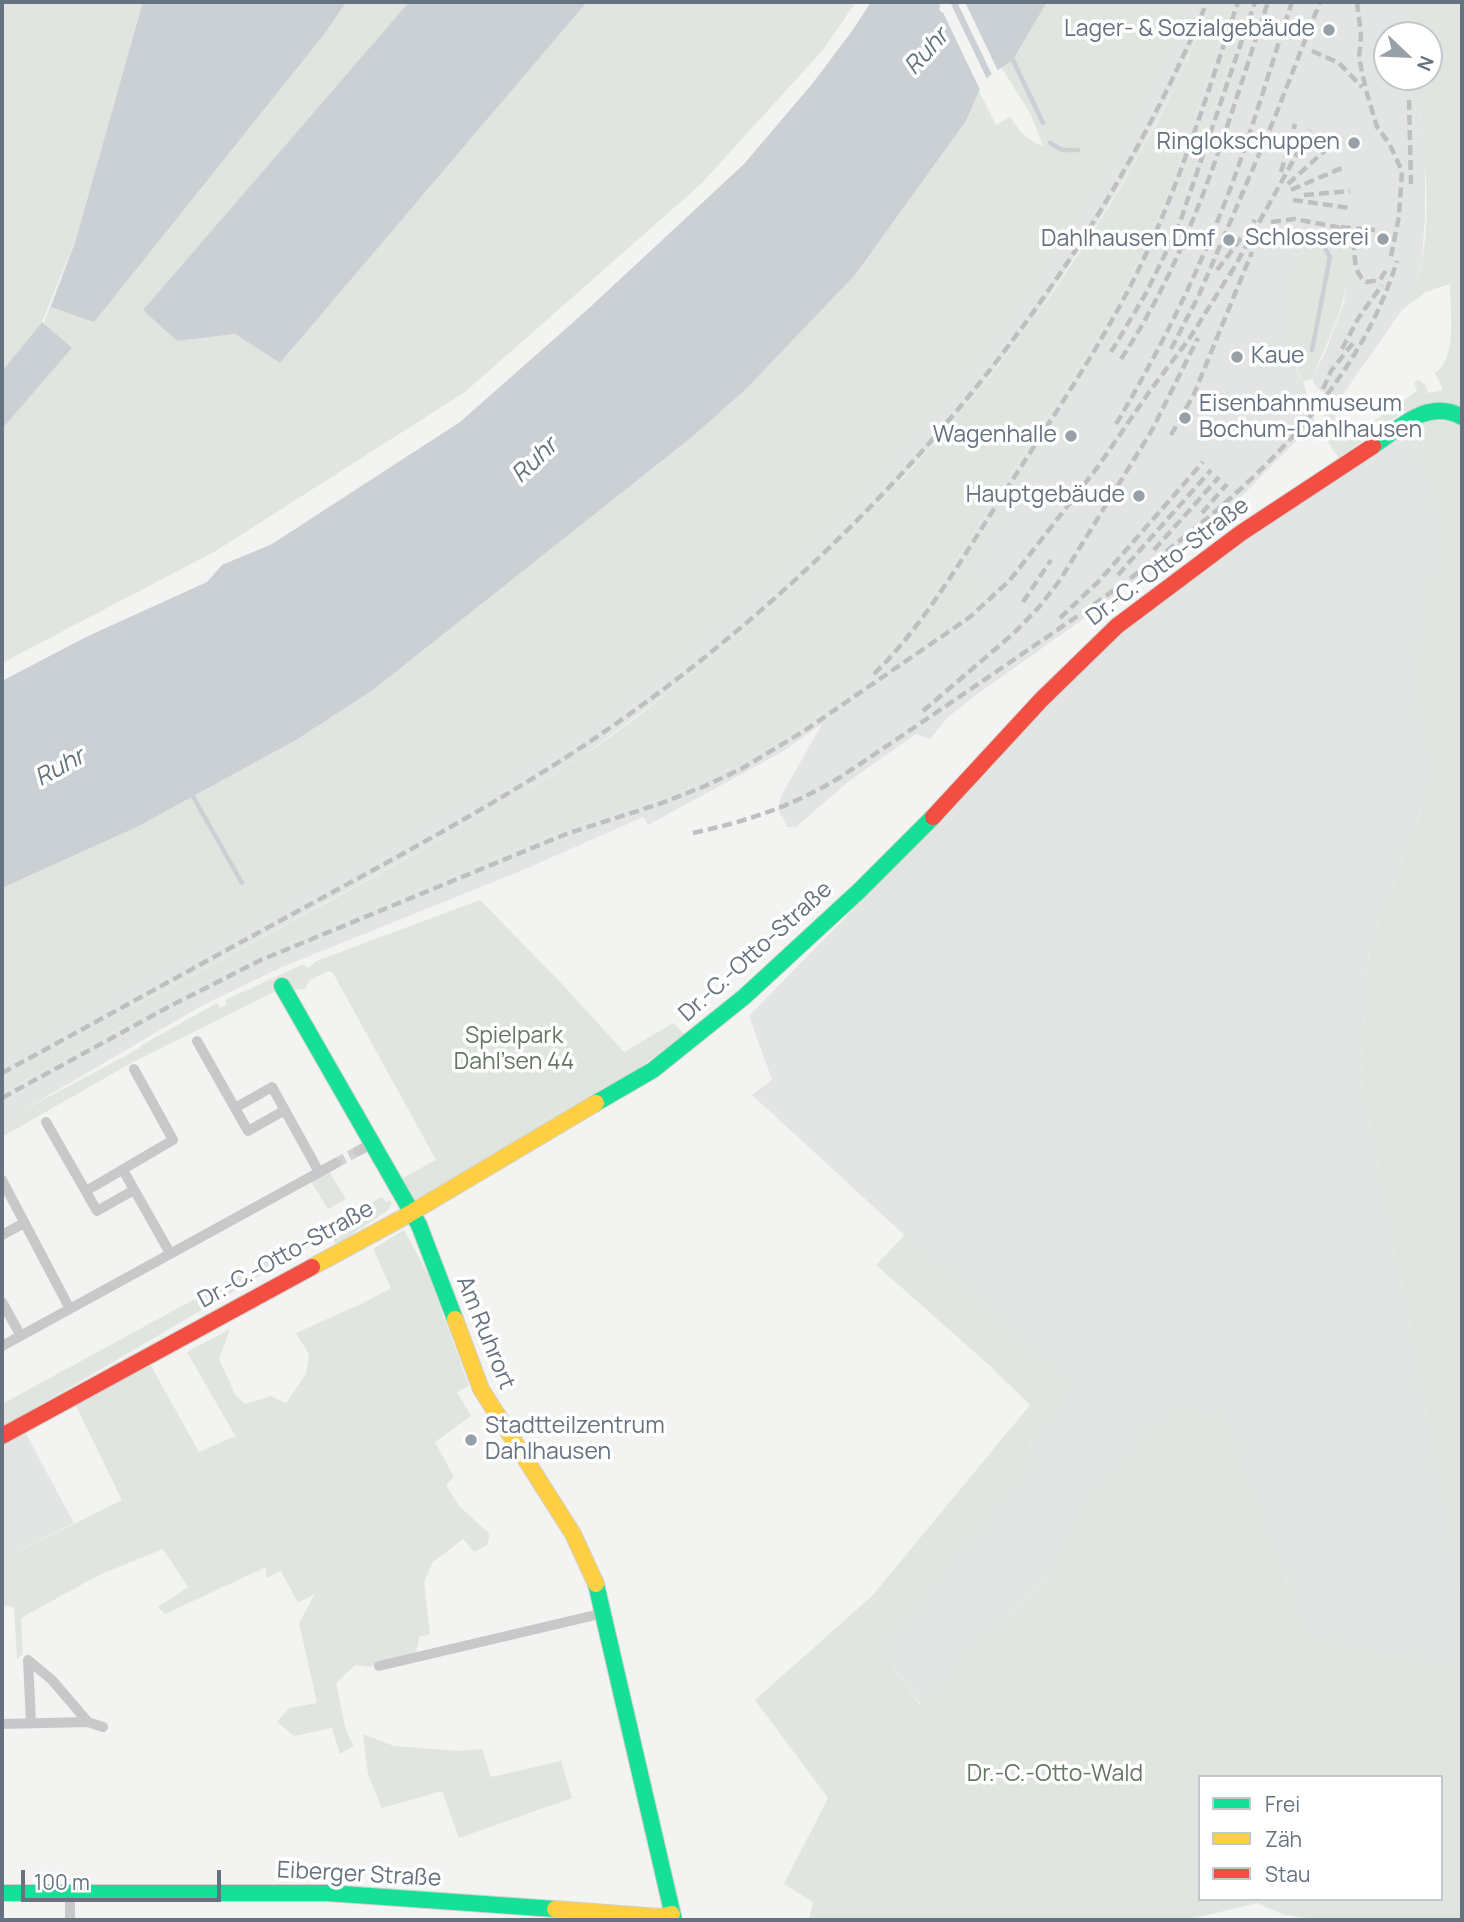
<!DOCTYPE html>
<html>
<head>
<meta charset="utf-8">
<style>
  body { margin:0 }
  #map { position:relative; width:1464px; height:1922px; overflow:hidden; background:#f3f3f2; font-family:Manrope,sans-serif }
  canvas { display:block }
  .frame { position:absolute; inset:0; border:4px solid #66727f; pointer-events:none }
  .legend { position:absolute; left:1198px; top:1775px; width:245px; height:126px; box-sizing:border-box; background:#fff; border:2px solid #c2c7cc; margin:0; padding:9px 12px; list-style:none; font-size:21px; color:#66727f }
  .legend li { display:flex; align-items:center; gap:14px; height:35px }
  .legend b { width:35px; border:2px solid #c2c7cc }
  .north { position:absolute; left:1373px; top:21px; width:70px; height:70px; box-sizing:border-box; background:#fff; border:2px solid #c2c7cc; border-radius:50%; rotate:113deg; font-size:19px; font-weight:700; line-height:28px; text-align:center; color:#66727f }
  .north::after { content:''; display:block; margin:auto; width:24px; height:32px; background:#979fa7; clip-path:polygon(50% 0,100% 100%,50% 72%,0 100%) }
  .scale { position:absolute; left:21px; top:1870px; width:200px; height:32px; box-sizing:border-box; border:4px solid #66727f; border-top:0; padding-left:9px; font-size:21px; line-height:24px; white-space:nowrap; color:#66727f; -webkit-text-stroke:5px #fff; paint-order:stroke }
</style>
</head>
<body>
<div id="map">
<canvas width="1464" height="1922"></canvas>
<div class="frame"></div>
<ul class="legend">
<li><b style="height:9px;background:#16e098"></b>Frei</li>
<li><b style="height:9px;background:#ffcf43"></b>Zäh</li>
<li><b style="height:9px;background:#f24e42"></b>Stau</li>
</ul>
<div class="north">N</div>
<div class="scale">100 m</div>
</div>
<script>
const context = document.querySelector('canvas').getContext('2d');
context.lineJoin = 'round';
function paint(path, color) {
  context.fillStyle = color;
  context.fill(path, 'evenodd');
}
function stroke(path, color, width, dash) {
  context.strokeStyle = color;
  context.lineWidth = width;
  context.lineCap = dash ? 'butt' : 'round';
  context.setLineDash(dash || []);
  context.stroke(path);
}
function drawText(font, color, halo, rows, align = 'center') {
  context.font = font + ' Manrope,sans-serif';
  context.lineWidth = 7;
  context.setLineDash([]);
  context.textBaseline = 'middle';
  context.strokeStyle = halo;
  context.fillStyle = color;
  for (const [text, x, y, turn = 0] of rows) {
    context.save();
    context.translate(x, y);
    context.rotate((+turn || 0) * Math.PI / 180);
    context.textAlign = isNaN(turn) ? turn : align;
    if (halo) context.strokeText(text, 0, 0);
    context.fillText(text, 0, 0);
    context.restore();
  }
}
paint(new Path2D(`
  M1191 2H1211L1180 77 1137 158 1097 224 1029 326 958 416 856 529 815 569 754 624 670 691 581 757 491 812 2 1079V1058L321 884 568 741 657 676 742 607 798 557 852 504 945 403 1018 310 1081 214 1120 147 1163 69Z
  M1233 2H1410L1413 35H1387V77H1417L1425 159V218L1422 259 1414 287 1402 310 1337 403 1317 388 1312 379 1326 350 1344 302 1351 241 1350 237 1334 228 1307 229 1301 245 1304 246 1287 290 1291 352 1299 376 1303 381 1316 424 1305 432 1240 498 1106 603 976 695 947 718 930 739 916 734 848 782 796 827H787L778 809 781 796 822 724 782 752 648 825 643 817 523 870 280 968 203 1005 10 1118 11 1120 2 1121V1093L193 987 272 950 510 851 589 822 668 797 739 764 777 743 820 714 861 681 893 648 941 584 1103 328 1132 276 1159 215 1181 157Z
  M1413 431 1447 543 1424 608 1433 778 1369 948 1361 1077 1462 1597V1669L1308 1638 1220 1405 921 1705 879 1650 1033 1461 1029 1439 1073 1390 752 1095 772 1080 749 1016 865 897 1083 666 1165 594 1379 448Z
  M25 1432 74 1523 2 1560V1445Z`), '#e3e5e5');
paint(new Path2D(`
  M2 2H409L144 309 177 341 235 334 280 363 587 2H856L822 51 701 184 465 392 214 552 2 663V429L72 348 42 328 77 235 42 322 2 371Z
  M1047 2H1191L1163 69 1120 147 1081 214 1018 310 945 403 852 504 798 557 742 607 657 676 568 741 478 795 321 884 2 1058V888L137 827 296 740 373 690 692 437 745 390 855 275 966 121 979 91 996 125 1010 117C1020 132 1027 140 1043 146L1031 115 1001 67 1013 60Z
  M1211 2H1233L1181 157 1159 215 1132 276 1103 328 941 584 893 648 861 681 820 714 777 743 739 764 668 797 589 822 510 851 272 950 193 987 2 1093V1079C121 1013 242 949 361 884 434 843 508 804 578 759 622 730 664 696 704 664 900 506 1068 305 1179 79 1191 54 1201 27 1211 2Z
  M1242 2H1249L1184 191 1145 279 1105 349 966 572 988 592 933 637 904 654 901 651C947 595 983 531 1022 471 1069 398 1118 326 1154 246 1189 167 1214 83 1242 2Z
  M1410 2H1462V1597L1361 1077 1369 948 1423 805 1430 776 1429 757 1415 694 1425 604V584L1435 576 1447 543 1413 431 1404 411 1339 458C1323 437 1318 422 1331 398L1337 403 1334 429 1349 438 1417 391 1414 382 1419 380 1425 385 1428 393 1443 390 1435 373C1458 359 1450 308 1450 284L1426 292 1402 310C1410 294 1418 278 1422 260 1433 208 1422 131 1417 77H1429V35H1413Z
  M1334 228 1347 233 1351 241C1351 297 1332 330 1312 379L1303 381C1292 367 1283 308 1287 289 1290 275 1299 260 1304 247L1300 245 1307 229Z
  M480 900 563 985 624 1052 673 1023 685 1035 635 1071 412 1202 399 1180 436 1160 333 973 328 971 309 981 305 989 276 991 133 1062 2 1137V1121L10 1120 9 1118 140 1048V1046L217 1003 220 1008 227 1005 225 1000 304 964 307 968 314 964V962Z
  M329 1171 346 1199 328 1209 311 1182Z
  M382 1197 386 1202 391 1200V1205L387 1211 336 1245 330 1235 2 1427V1404Z
  M404 1230 429 1276 469 1386 457 1392 471 1416 435 1442 454 1477 446 1485 459 1506 490 1534 487 1545 474 1552 463 1539 433 1562 424 1582 430 1634 419 1637 416 1654 369 1667 355 1665 336 1683 346 1731 354 1746 340 1754 332 1728 294 1736 277 1722 289 1708 317 1703 299 1623 315 1594 298 1603 281 1571 266 1578V1567L165 1614 158 1607 188 1587 163 1549 99 1575 21 1618 23 1654 17 1659 14 1607 2 1605V1560L122 1500 75 1404 150 1364 199 1452 233 1437 237 1439 187 1352 230 1329 219 1359 236 1396 245 1404 271 1396 286 1403 306 1374 309 1354 296 1333 363 1303 391 1288 373 1249Z
  M905 1235 1073 1390 1029 1439 1033 1461 879 1650 920 1705 952 1673 964 1656 1008 1618 1046 1580 1056 1567 1074 1521 1088 1502 1144 1439 1168 1418 1187 1404 1198 1410 1204 1421 1220 1405 1308 1638 1462 1669V1920H1320L1285 1915 1257 1903 1187 1920H809L813 1902 784 1884 828 1798 755 1700 872 1596 1030 1405 988 1364 876 1265ZM1200 1777H1441V1899H1200Z
  M363 1734 394 1746 460 1751 482 1749 491 1777 561 1761 572 1798 459 1838 442 1791 382 1808 368 1775Z`), '#e1e5e0');
paint(new Path2D(`
  M143 2H346L325 33 94 322 51 307 75 243Z
  M409 2H587L280 363 235 334 177 341 143 310Z
  M871 2H943L939 9 942 13 949 2H1047L1013 60 989 76 979 91 966 121 855 275 745 390 692 437 373 690 296 740 137 827 2 888V681L86 637 207 582 222 565 272 544 460 422 587 310 744 164 812 84 852 31Z
  M42 322 72 348 2 429V371Z`), '#cad0d4');
paint(new Path2D(`
  M938 2H950L989 83 982 94Z
  M957 2H965L999 73 993 77Z`), '#f3f3f2');
stroke(new Path2D(`
  M1012 58 1043 123
  M1050 143 1062 150H1078
  M1309 235 1322 243 1330 257 1312 350
  M191 793 242 883`), '#cad0d4', 4.5);
stroke(new Path2D(`
  M336 1163 358 1151`), '#d0d3d5', 10, [10, 5]);
const fast = new Path2D(`
  M1373 446C1401 427 1428 398 1462 417
  M282 986 419 1225 455 1319
  M596 1103 653 1070 744 997 859 891 933 817
  M596 1584 674 1920
  M2 1893H327L555 1909`);
const slow = new Path2D(`
  M312 1267 404 1217 596 1103
  M455 1319 481 1389 573 1534 596 1584
  M555 1909 660 1917 672 1914`);
const jam = new Path2D(`
  M933 817 1041 700 1117 626 1241 533 1373 446
  M2 1436 312 1267`);
stroke(fast, '#d0d1d1', 18);
stroke(slow, '#d0d1d1', 18);
stroke(jam, '#d0d1d1', 18);
stroke(new Path2D(`
  M197 1041 248 1131 285 1110
  M235 1108 272 1087 319 1172
  M46 1122 97 1211 134 1190
  M358 1151 371 1144
  M123 1170 170 1253
  M2 1180 70 1309
  M86 1191 173 1140 134 1069
  M2 1235 24 1223
  M2 1302 21 1336
  M2 1346 336 1163
  M379 1666 604 1613
  M88 1722 103 1727
  M2 1724 88 1722 52 1680 28 1660 31 1723
  M70 1893V1920`), '#c8c8ca', 10);
stroke(fast, '#16e098', 16);
stroke(slow, '#ffcf43', 16);
stroke(jam, '#f24e42', 16);
stroke(new Path2D(`
  M1337 2H1338
  M1357 2 1361 35 1359 58 1366 90 1377 127 1389 143 1402 171 1399 216 1391 256
  M1312 51 1339 63 1362 87
  M1409 100 1411 184
  M1281 172 1295 124
  M1288 184 1330 146
  M1291 190 1344 167
  M1304 195 1350 191
  M1293 200 1350 208
  M1271 222 1295 219 1347 229C1361 244 1347 268 1366 282L1380 280 1388 267
  M1341 227 1375 230
  M1217 270 1255 220
  M1230 275 1310 130
  M1171 349 1199 295 1275 117 1320 2
  M1342 349 1359 317 1382 285
  M1111 352 1145 295 1178 228 1255 2
  M1121 359C1193 251 1227 124 1268 2
  M1323 389 1331 371 1353 343
  M1116 424C1162 347 1201 267 1232 184 1254 124 1272 62 1292 2
  M1171 435 1194 394 1252 252
  M1202 513 1227 484
  M1154 550 1219 477
  M1118 575 1211 470
  M1023 602 1051 560
  M1060 618 1099 581 1203 462
  M874 674C926 623 962 558 1001 498 1047 425 1097 353 1136 275 1179 188 1207 94 1238 2
  M923 711 1014 633 1040 606 1060 580 1152 430 1198 338
  M693 833C748 821 790 807 839 778 902 736 965 693 1028 650 1171 552 1343 435 1397 261
  M2 1073C109 1015 215 956 322 898 417 846 512 795 601 734 864 554 1084 297 1207 2
  M2 1098 172 1005 261 960 566 834 659 804 705 786 741 769 804 731 970 617 1010 580 1097 468 1152 388 1189 339 1233 269`), '#bebfc0', 4.5, [10, 5]);
for (const [x, y, r, color] of [
  [1329,30,7,"#979fa7"],
  [1354,143,7,"#979fa7"],
  [1383,239,7,"#979fa7"],
  [1229,240,7,"#979fa7"],
  [1237,357,7,"#979fa7"],
  [1185,418,7,"#979fa7"],
  [1071,436,7,"#979fa7"],
  [1139,496,7,"#979fa7"],
  [471,1440,7,"#979fa7"]
]) {
  const dot = new Path2D();
  dot.arc(x, y, r, 0, 2 * Math.PI);
  context.fillStyle = color;
  context.fill(dot);
  stroke(dot, '#fff', 2.5);
}
drawText('23px', '#66727f', '#fff', [
  ["Lager- & Sozialgebäude",1315,30],
  ["Ringlokschuppen",1340,143],
  ["Schlosserei",1369,239],
  ["Dahlhausen Dmf",1215,240],
  ["Kaue",1251,357,"left"],
  ["Eisenbahnmuseum",1199,405,"left"],
  ["Bochum-Dahlhausen",1199,431,"left"],
  ["Wagenhalle",1057,436],
  ["Hauptgebäude",1125,496],
  ["Stadtteilzentrum",485,1427,"left"],
  ["Dahlhausen",485,1453,"left"]
], 'right');
drawText('23px', '#66727f', '#fff', [
  ["Dr.-C.-Otto-Straße",1168,562,-37],
  ["Dr.-C.-Otto-Straße",756,952,-42],
  ["Dr.-C.-Otto-Straße",286,1255,-29],
  ["Am Ruhrort",485,1333,68],
  ["Eiberger Straße",359,1875,3]
]);
drawText('23px', '#677764', '#fff', [
  ["Spielpark",514,1037],
  ["Dahl’sen 44",514,1063],
  ["Dr.-C.-Otto-Wald",1055,1775]
]);
drawText('italic 24px', '#62737c', '#fff', [
  ["Ruhr",927,52,-48],
  ["Ruhr",535,461,-44],
  ["Ruhr",60,768,-29]
]);
</script>
</body>
</html>
